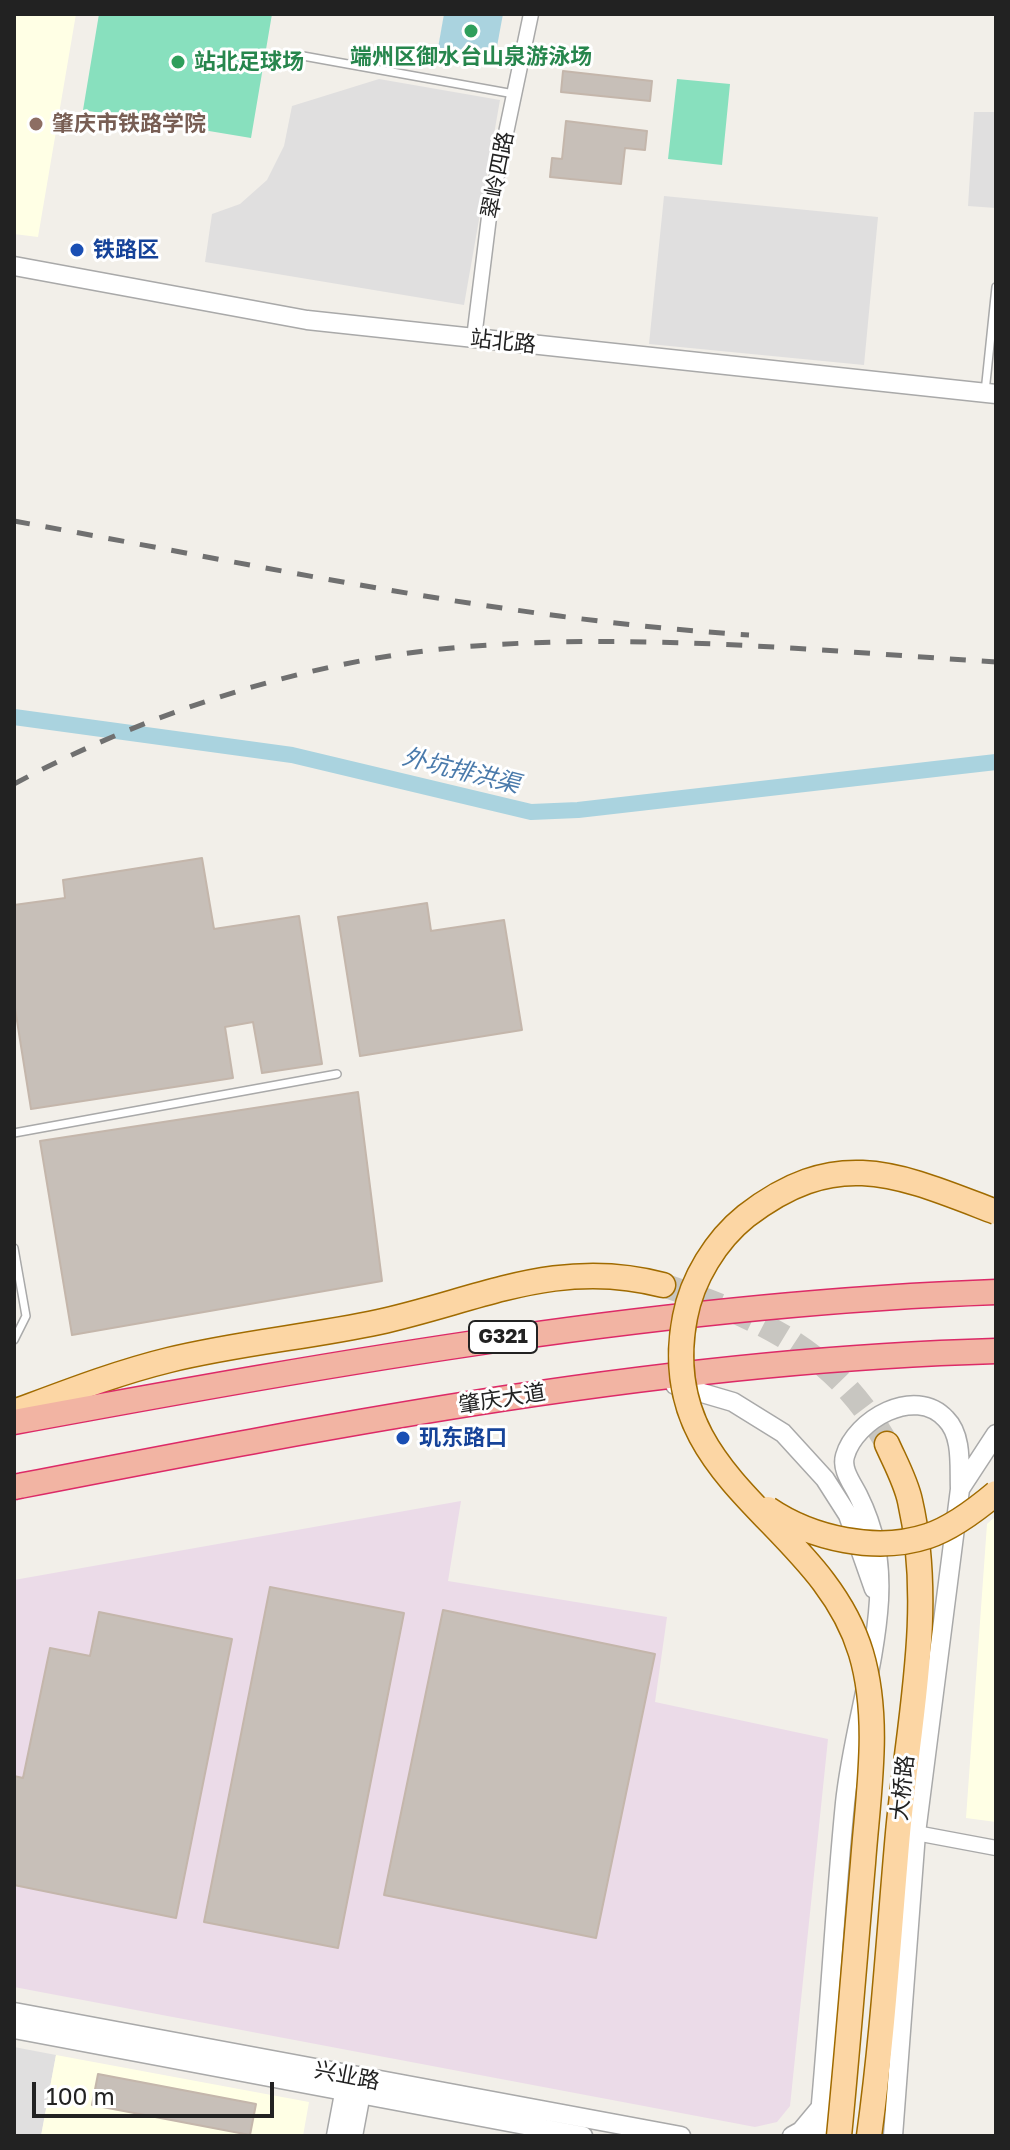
<!DOCTYPE html>
<html>
<head>
<meta charset="utf-8">
<style>
  body { margin:0 }
  #map { position:relative; width:1010px; height:2150px; overflow:hidden; background:#f2efe9; font-family:"Golos Text",sans-serif }
  canvas { display:block }
  .frame { position:absolute; inset:0; border:16px solid #222; pointer-events:none }
  .scale { position:absolute; left:32px; top:2082px; width:242px; height:36px; box-sizing:border-box; border:4px solid #222; border-top:0; padding-left:10px; font-size:24px; line-height:28px; white-space:nowrap; color:#222; -webkit-text-stroke:6px #fff; paint-order:stroke }
</style>
</head>
<body>
<div id="map">
<canvas width="1010" height="2150"></canvas>
<div class="frame"></div>
<div class="scale">100 m</div>
</div>
<script>
const context = document.querySelector('canvas').getContext('2d');
context.lineJoin = 'round';
function paint(path, color) {
  context.fillStyle = color;
  context.fill(path, 'evenodd');
}
function stroke(path, color, width, dash) {
  context.strokeStyle = color;
  context.lineWidth = width;
  context.lineCap = dash ? 'butt' : 'round';
  context.setLineDash(dash || []);
  context.stroke(path);
}
function drawText(font, color, halo, rows, align = 'center') {
  context.font = font + ' "Golos Text","Noto Sans SC",sans-serif';
  context.lineWidth = 6;
  context.setLineDash([]);
  context.textBaseline = 'middle';
  context.strokeStyle = halo;
  context.fillStyle = color;
  for (const [text, x, y, turn = 0] of rows) {
    context.save();
    context.translate(x, y);
    context.rotate((+turn || 0) * Math.PI / 180);
    context.textAlign = isNaN(turn) ? turn : align;
    if (halo) context.strokeText(text, 0, 0);
    context.fillText(text, 0, 0);
    context.restore();
  }
}
paint(new Path2D(`
  M379 79 500 100 464 305 205 262 212 214 240 204 267 180 284 146 292 106Z
  M974 112H996V208L968 206Z
  M664 196 878 217 864 365 649 344Z
  M14 2047 56 2055 41 2136H14Z`), '#e0dfdf');
paint(new Path2D(`
  M461 1501 448 1581 667 1617 655 1702 828 1739 790 2106 777 2122 755 2127 14 1987V1580Z`), '#ebdbe8');
paint(new Path2D(`
  M14 14H76L38 237 14 234Z
  M996 1516V1822L966 1818 987 1524Z
  M56 2055 309 2102 303 2136H41Z`), '#ffffe5');
paint(new Path2D(`
  M99 14H272L251 138 83 110Z
  M677 79 730 84 722 165 668 159Z`), '#88e0be');
paint(new Path2D(`
  M444 14H503L495 57 438 48Z`), '#aad3df');
stroke(new Path2D(`
  M14 717 292 755 531 812 578 810 996 762`), '#aad3df', 16);
const building = new Path2D(`
  M563 71 652 81 650 101 561 92Z
  M566 121 647 131 645 150 625 148 621 184 550 177 552 158 562 159Z
  M202 858 214 929 299 916 322 1064 262 1073 253 1022 225 1027 233 1078 31 1109 14 1002V905L65 898 63 880Z
  M427 903 431 931 504 920 522 1030 360 1056 338 917Z
  M358 1092 382 1281 72 1335 40 1141Z
  M270 1587 404 1613 338 1948 204 1922Z
  M443 1610 655 1654 596 1938 384 1895Z
  M99 1612 232 1639 176 1918 14 1885V1776L23 1778 50 1648 90 1656Z
  M98 2074 256 2104 250 2135 92 2105Z`);
paint(building, '#c7bfb8');
stroke(building, '#c4b6ab', 2);
stroke(new Path2D(`
  M663 1285C761 1318 834 1350 887 1444`), '#c8c6c1', 24, [24, 12]);
const service = new Path2D(`
  M292 54 514 94
  M985 392 996 287
  M14 1133 337 1074
  M14 1248 26 1316 14 1340`);
const minor = new Path2D(`
  M474 338 490 209 531 14
  M916 1833 996 1848`);
const tertiary = new Path2D(`
  M14 266 307 320 996 394
  M675 1385 733 1402 783 1433 825 1479 848 1515 874 1589
  M960 1489 996 1434
  M14 2012 681 2136
  M14 2029 583 2136
  M336 2136 346 2083
  M353 2136 362 2088
  M792 2136 801 2131 821 2107
  M818 2136C829 2025 834 1914 845 1803 852 1735 875 1668 879 1600 881 1561 875 1529 858 1495 852 1483 841 1469 845 1456 855 1420 915 1385 946 1419 963 1436 959 1467 960 1489L916 1833 893 2136`);
const primary = new Path2D(`
  M14 1412C65 1393 116 1373 169 1360 238 1343 309 1337 379 1322 479 1300 558 1257 663 1285
  M869 2136C883 2035 889 1934 898 1833 908 1724 935 1610 910 1501 906 1482 895 1462 887 1444`);
const trunk = new Path2D(`
  M14 1422C339 1362 665 1304 996 1292
  M14 1487C338 1424 665 1360 996 1351`);
stroke(service, '#a9a9a9', 10);
stroke(minor, '#a9a9a9', 17);
stroke(tertiary, '#a9a9a9', 21);
stroke(primary, '#a06b00', 27);
stroke(trunk, '#dc2a67', 27);
stroke(service, '#fff', 7);
stroke(minor, '#fff', 14);
stroke(tertiary, '#fff', 18);
stroke(primary, '#fcd6a4', 24);
stroke(trunk, '#f2b4a3', 24);
stroke(new Path2D(`
  M14 521C258 565 501 619 749 635
  M14 784C152 710 318 657 475 646 648 633 823 651 996 662`), '#707070', 5, [16, 16]);
const primaryBridge = new Path2D(`
  M768 1509C812 1539 877 1553 928 1536 952 1528 977 1509 996 1493
  M839 2136C848 2045 855 1954 863 1863 868 1794 881 1720 861 1653 821 1520 653 1481 685 1317 692 1279 716 1240 746 1216 838 1145 899 1175 996 1212`);
stroke(primaryBridge, '#a06b00', 27, []);
stroke(primaryBridge, '#fcd6a4', 24);
for (const [x, y, r, color] of [
  [471,31,8,"#2e9e5b"],
  [178,62,8,"#2e9e5b"],
  [36,124,8,"#8d6e63"],
  [77,250,8,"#1a4fb4"],
  [403,1438,8,"#1a4fb4"]
]) {
  const dot = new Path2D();
  dot.arc(x, y, r, 0, 2 * Math.PI);
  context.fillStyle = color;
  context.fill(dot);
  stroke(dot, '#fff', 3);
}
for (const [x, y, w] of [
  [503,1337,68]
]) {
  const box = new Path2D();
  box.roundRect(x - w / 2, y - 16, w, 32, 6);
  context.fillStyle = '#fff';
  context.fill(box);
  stroke(box, '#222', 2);
}
drawText('bold 20px', '#222', null, [
  ["G321",503,1337]
]);
drawText('bold 22px', '#27864d', '#fff', [
  ["端州区御水台山泉游泳场",471,57],
  ["站北足球场",194,62,"left"]
]);
drawText('bold 22px', '#785e54', '#fff', [
  ["肇庆市铁路学院",52,124]
], 'left');
drawText('22px', '#222', '#fff', [
  ["翠岭四路",498,175,-79],
  ["站北路",503,342,6],
  ["肇庆大道",502,1399,-9],
  ["大桥路",903,1788,-84],
  ["兴业路",347,2076,11]
]);
drawText('bold 22px', '#164399', '#fff', [
  ["铁路区",93,250],
  ["玑东路口",419,1438]
], 'left');
drawText('italic 24px', '#4a7aab', '#fff', [
  ["外坑排洪渠",461,771,14]
]);
</script>
</body>
</html>
